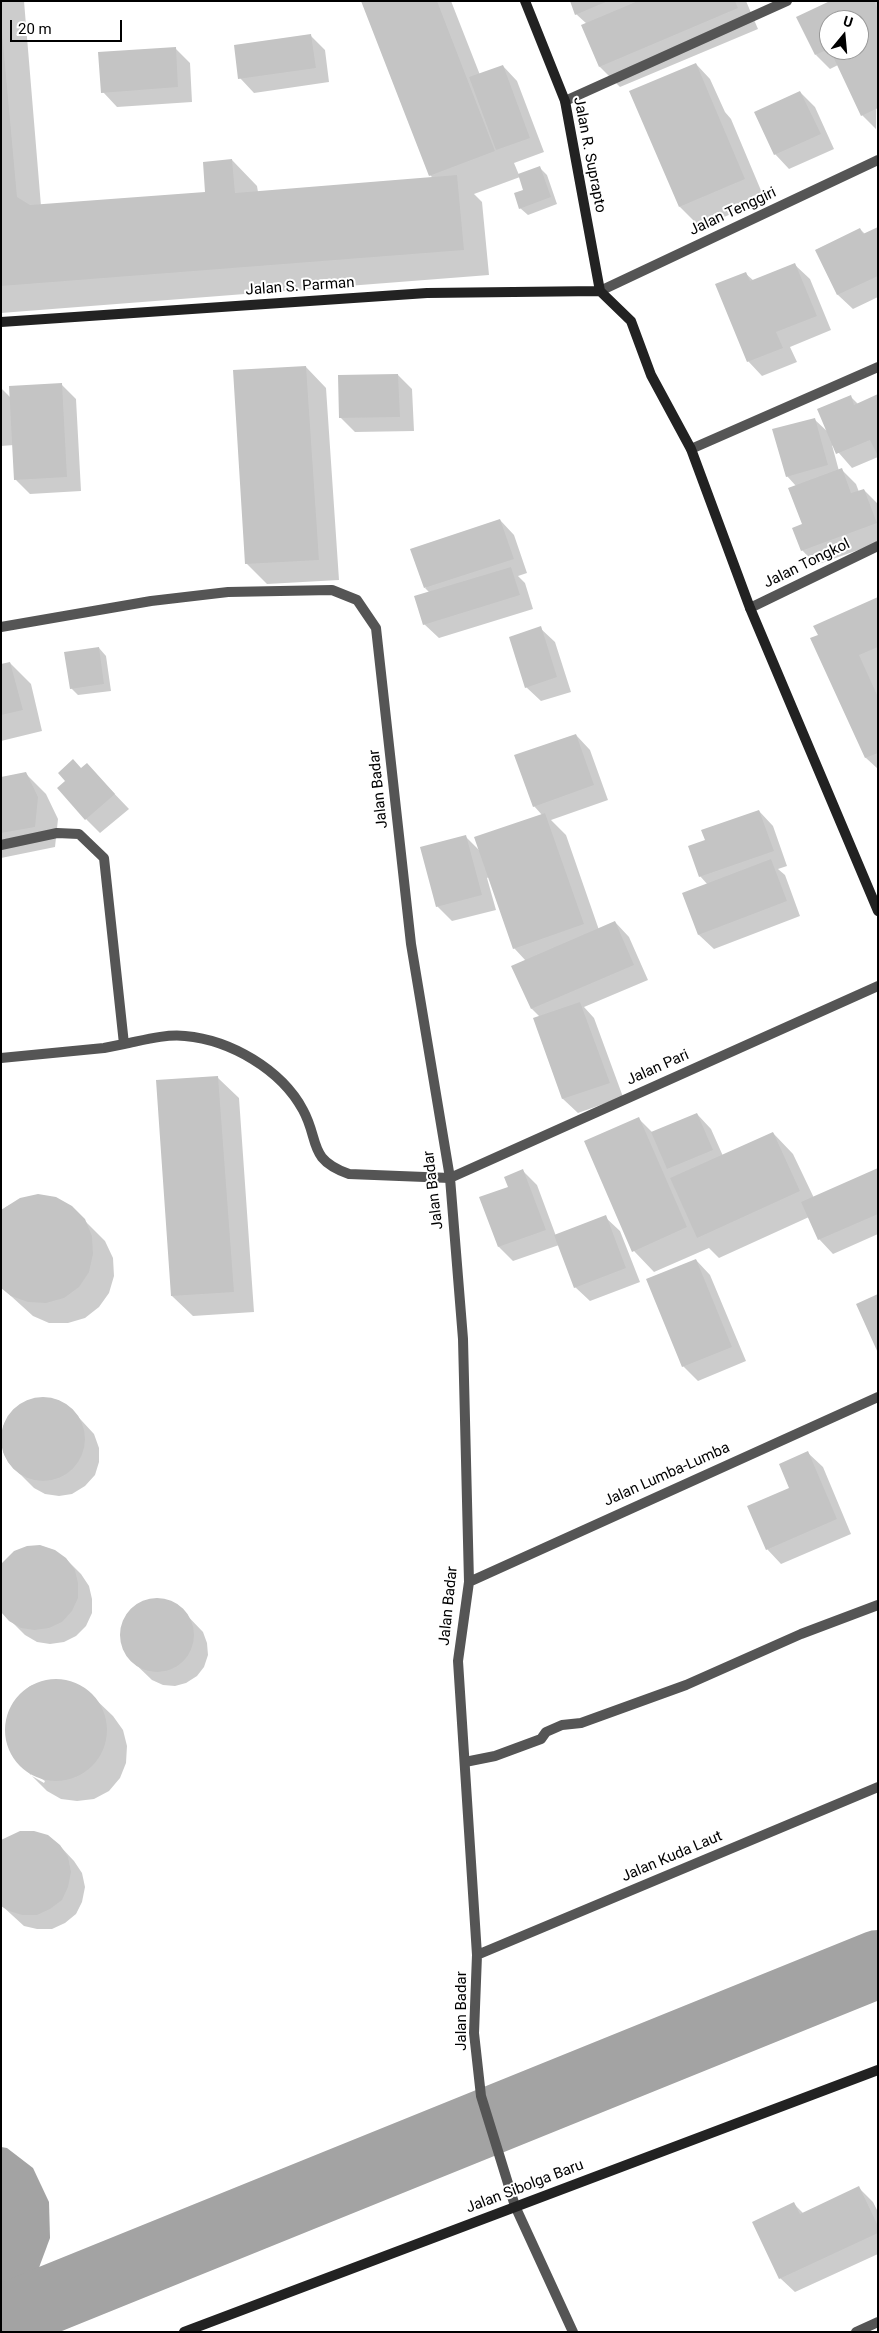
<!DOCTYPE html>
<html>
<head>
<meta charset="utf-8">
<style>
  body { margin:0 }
  #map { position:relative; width:879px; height:2333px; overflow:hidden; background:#fff; font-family:Roboto,sans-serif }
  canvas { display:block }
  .frame { position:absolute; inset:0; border:2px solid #000; pointer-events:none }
  .north { position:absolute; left:819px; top:10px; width:50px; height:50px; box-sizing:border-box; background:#fff; border:1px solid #999; border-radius:50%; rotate:17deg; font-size:14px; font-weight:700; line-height:20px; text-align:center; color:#000 }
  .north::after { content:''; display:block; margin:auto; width:18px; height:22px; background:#000; clip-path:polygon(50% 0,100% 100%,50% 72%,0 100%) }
  .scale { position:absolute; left:10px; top:20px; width:112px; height:22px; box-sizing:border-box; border:2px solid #000; border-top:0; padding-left:6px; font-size:15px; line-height:18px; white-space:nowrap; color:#000; -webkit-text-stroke:4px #fff; paint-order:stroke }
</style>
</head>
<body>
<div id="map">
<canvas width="879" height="2333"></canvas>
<div class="frame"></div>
<div class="north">U</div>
<div class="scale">20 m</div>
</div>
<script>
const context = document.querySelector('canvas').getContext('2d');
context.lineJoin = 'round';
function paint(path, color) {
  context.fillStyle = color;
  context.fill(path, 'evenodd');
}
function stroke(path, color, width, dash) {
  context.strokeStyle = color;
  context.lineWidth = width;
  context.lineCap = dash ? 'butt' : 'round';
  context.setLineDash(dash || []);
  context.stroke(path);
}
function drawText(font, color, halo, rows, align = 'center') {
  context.font = font + ' Roboto,sans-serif';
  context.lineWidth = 4;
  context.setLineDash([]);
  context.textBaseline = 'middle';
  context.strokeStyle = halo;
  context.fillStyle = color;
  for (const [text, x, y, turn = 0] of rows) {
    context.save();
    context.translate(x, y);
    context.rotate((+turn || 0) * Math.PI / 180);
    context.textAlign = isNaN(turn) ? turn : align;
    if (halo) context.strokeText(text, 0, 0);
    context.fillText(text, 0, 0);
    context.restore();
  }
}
paint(new Path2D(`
  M1 2147 7 2148 33 2168 49 2202 50 2238 37 2273 11 2291 1 2294Z`), '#a3a3a3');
paint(new Path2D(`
  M1 1H24L41 206 206 193 232 160 257 186 258 192 433 178 430 175 362 1H451L480 75 503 66 517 81 544 152 514 163 519 175 540 168 547 175 557 204 528 215 520 208 524 190 520 177 474 194 482 202 489 275 1 313Z
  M571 1H746L758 29 620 87 600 67 587 24 576 14Z
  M833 1H878L876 129 862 115 838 65 830 69 816 55ZM829 20H859V50H829Z
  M310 35 325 50 329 82 254 93 240 78Z
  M175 48 190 63 192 102 117 107 103 92Z
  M696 64 710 79 725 112 731 119 765 200 700 227 680 207Z
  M800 92 815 107 834 149 789 169 775 154Z
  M878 228V297L853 309 838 295 816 250 860 229 865 234Z
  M795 265 810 279 831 330 790 347 797 362 762 376 748 361 746 274 754 281Z
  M306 367 326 388 339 580 267 584 246 563Z
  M398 375 412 389 414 431 355 432 340 417Z
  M61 384 76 399 81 491 30 494 16 480 14 445 1 446V388L11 398Z
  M850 396 858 404 878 396V457L852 468 832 445 839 471 842 470 856 484 859 492 864 490 878 504V543L816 565 802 550 804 525 796 486 787 476 814 419 829 433Z
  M500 520 514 535 527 573 518 576 525 583 533 609 439 638 424 624 430 593 425 588Z
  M878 599V769L866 758 812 639 819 636Z
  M540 628 555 642 571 692 541 701 526 687Z
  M99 648 106 656 111 691 78 695 71 688Z
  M10 663 31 684 42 731 1 741V666Z
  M576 735 590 750 608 800 551 820 566 835 599 930 615 922 629 937 648 980 584 1007 594 1018 623 1097 578 1113 563 1099 534 1019 540 1017 532 1009 513 967 526 961 514 948 489 877 487 878 496 910 452 921 437 906 465 836 480 851 542 815 534 806Z
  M87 765 129 809 100 833 86 819 82 769Z
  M25 773 46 794 58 819 55 847 1 858V778Z
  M759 811 773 826 787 866 778 869 785 875 800 916 714 949 699 935 683 894 708 885 700 876 707 840Z
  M218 1078 239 1098 254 1312 193 1316 172 1296Z
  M697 1114 711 1129 723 1156 773 1133 793 1154 814 1198 878 1170V1234L833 1254 819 1239 809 1217 719 1258 709 1248 654 1272 634 1251 639 1119 653 1133Z
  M523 1171 537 1185 556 1236 605 1217 620 1231 640 1282 590 1301 575 1287 559 1245 513 1261 499 1247 481 1198 509 1188Z
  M21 1199 71 1207 105 1241 113 1258 114 1276 109 1293 99 1307 85 1318 68 1323H49L33 1316 1 1287V1212L6 1207Z
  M696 1260 710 1275 746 1361 698 1381 683 1366Z
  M44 1398 58 1400 70 1408 94 1434 99 1448V1462L95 1475 85 1486 72 1494 59 1496 45 1494 34 1488 9 1463 3 1452 2 1439 3 1426 10 1415 19 1406 31 1400Z
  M808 1453 823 1467 851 1534 781 1564 767 1549Z
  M66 1559 81 1574 89 1586 92 1599V1613L86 1626 76 1636 64 1642 50 1644 37 1642 25 1635 10 1620Z
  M157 1600 169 1601 180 1608 203 1632 207 1643 208 1655 204 1667 197 1676 186 1683 175 1686 163 1685 152 1680 129 1658 121 1636 122 1625 127 1614 136 1606 146 1601Z
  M62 1680 78 1685 91 1695 113 1716 123 1730 127 1746 126 1763 120 1778 109 1791 94 1799 77 1801 61 1799 47 1791 32 1776 44 1783 45 1781 31 1772V1775L14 1757 7 1743 6 1726 9 1711 18 1697 30 1686 45 1681Z
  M21 1832 59 1845 74 1861 82 1873 85 1887 82 1902 76 1914 65 1923 52 1929H37L24 1926 1 1905V1841Z
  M859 2188 873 2202 878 2212V2254L795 2292 780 2278 794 2204 804 2214Z`), '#0003');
stroke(new Path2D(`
  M1 2319 878 1964`), '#a3a3a3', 68);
paint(new Path2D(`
  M361 1H437L495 151 429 176Z
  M570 1H608L575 15Z
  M638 1H735L738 8 599 67 581 25Z
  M830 1H874L878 10V108L861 116 830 50H859V20H829V49L815 55 796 17Z
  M1 21 17 197 30 205 205 192 203 162 232 159 235 193 457 175 464 250 1 286Z
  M311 34 316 68 238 79 234 45Z
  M176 47 178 87 101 93 98 52Z
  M696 63 745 179 679 207 629 91Z
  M503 65 530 138 496 150 469 77Z
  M800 91 821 134 774 155 754 112Z
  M540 166 551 197 519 209 514 193 523 190 518 174Z
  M878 227V276L837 295 815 250 860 228 863 234Z
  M795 263 817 316 776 332 783 348 747 362 715 284 746 272 750 281Z
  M306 366 319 560 245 564 233 370Z
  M398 374 400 417 339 418 338 375Z
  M62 383 67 477 14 480 9 386Z
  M878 394V456L870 440 836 454 817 409 851 395 854 405Z
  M815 418 828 465 786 477 772 429Z
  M842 468 851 493 864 489 877 523 801 551 792 528 802 524 788 488Z
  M500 519 514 559 424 588 410 549Z
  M511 567 520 595 423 625 414 596Z
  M878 597V647L859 655 878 697V753L865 758 810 638 818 635 813 626Z
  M541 626 557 677 525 688 509 637Z
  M99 647 104 684 70 689 64 652Z
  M10 662 23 710 1 715V664Z
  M576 734 594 785 533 807 514 755Z
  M73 759 81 768 87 763 115 794 85 820 57 788 65 781 58 773Z
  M26 772 38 797 35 827 1 833V777Z
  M759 810 774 851 699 877 688 846 705 840 701 830Z
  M545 813 584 924 513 949 474 837Z
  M466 835 482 895 436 907 420 847Z
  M771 859 787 901 698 935 682 893Z
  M615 921 634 965 531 1009 511 966Z
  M580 1002 610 1083 562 1099 533 1018Z
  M218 1076 234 1292 171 1296 156 1080Z
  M697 1113 713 1150 667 1169 651 1132Z
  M639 1117 687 1227 632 1252 584 1141Z
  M773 1132 800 1191 697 1238 670 1178Z
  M878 1168V1214L818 1240 801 1202Z
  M523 1169 546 1230 498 1247 479 1197 508 1187 504 1177Z
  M38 1194 56 1197 72 1206 85 1219 92 1236 93 1254 89 1272 79 1287 64 1298 46 1303 28 1302 11 1296 1 1288V1210L20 1198Z
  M606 1215 626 1268 574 1288 554 1235Z
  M696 1259 732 1347 682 1367 646 1279Z
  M878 1294V1353L856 1304Z
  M1 1439a42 42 0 1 1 84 0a42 42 0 1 1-84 0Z
  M808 1451 837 1519 766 1550 747 1506 789 1488 779 1464Z
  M40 1545 55 1550 66 1558 75 1570 78 1583V1598L72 1611 62 1622 49 1628 34 1630 21 1628 9 1621 1 1612V1564L14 1551 27 1546Z
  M120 1635a37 37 0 1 1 74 0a37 37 0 1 1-74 0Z
  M5 1730a51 51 0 1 1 102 0a51 51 0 1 1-102 0Z
  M20 1831H34L48 1835 60 1845 68 1857 71 1872 68 1887 62 1900 50 1909 37 1915H22L9 1911 1 1906V1840Z
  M859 2186 878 2226V2233L779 2279 752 2222 794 2202 800 2214Z`), '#c4c4c4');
stroke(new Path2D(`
  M1 845 57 833 79 834 104 858 124 1044 104 1048 1 1058
  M124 1044C144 1040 165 1034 185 1036 230 1040 281 1069 303 1110 320 1141 307 1159 349 1174L450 1178`), '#555', 10);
stroke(new Path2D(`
  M565 101 787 1
  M600 291 878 160
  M691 449 878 367
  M750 608 878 546
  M1 627 151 601 228 592 332 590 357 600 376 628 411 944 450 1178 463 1339 469 1582 458 1661 477 1955 474 2033 481 2096 515 2206 573 2332
  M450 1178 878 986
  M469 1582 878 1397
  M465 1762 495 1756 541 1739 546 1732 562 1725 581 1723 686 1685 801 1634 878 1605
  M477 1955 878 1787
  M856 2332 878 2322`), '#555', 10);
stroke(new Path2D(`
  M525 1 565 101 600 291
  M600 291 631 321 651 375 691 449 750 608 878 911
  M1 322 427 293 600 291
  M184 2332 878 2070`), '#222', 10);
drawText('15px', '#000', '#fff', [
  ["Jalan R. Suprapto",589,155,79],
  ["Jalan Tenggiri",733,212,-25],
  ["Jalan S. Parman",300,287,-4],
  ["Jalan Tongkol",807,564,-26],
  ["Jalan Badar",379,789,-96],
  ["Jalan Pari",658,1068,-24],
  ["Jalan Badar",434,1190,-97],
  ["Jalan Lumba-Lumba",667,1475,-24],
  ["Jalan Badar",449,1606,-84],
  ["Jalan Kuda Laut",672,1857,-23],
  ["Jalan Badar",462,2011,-90],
  ["Jalan Sibolga Baru",525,2187,-21]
]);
</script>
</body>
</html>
